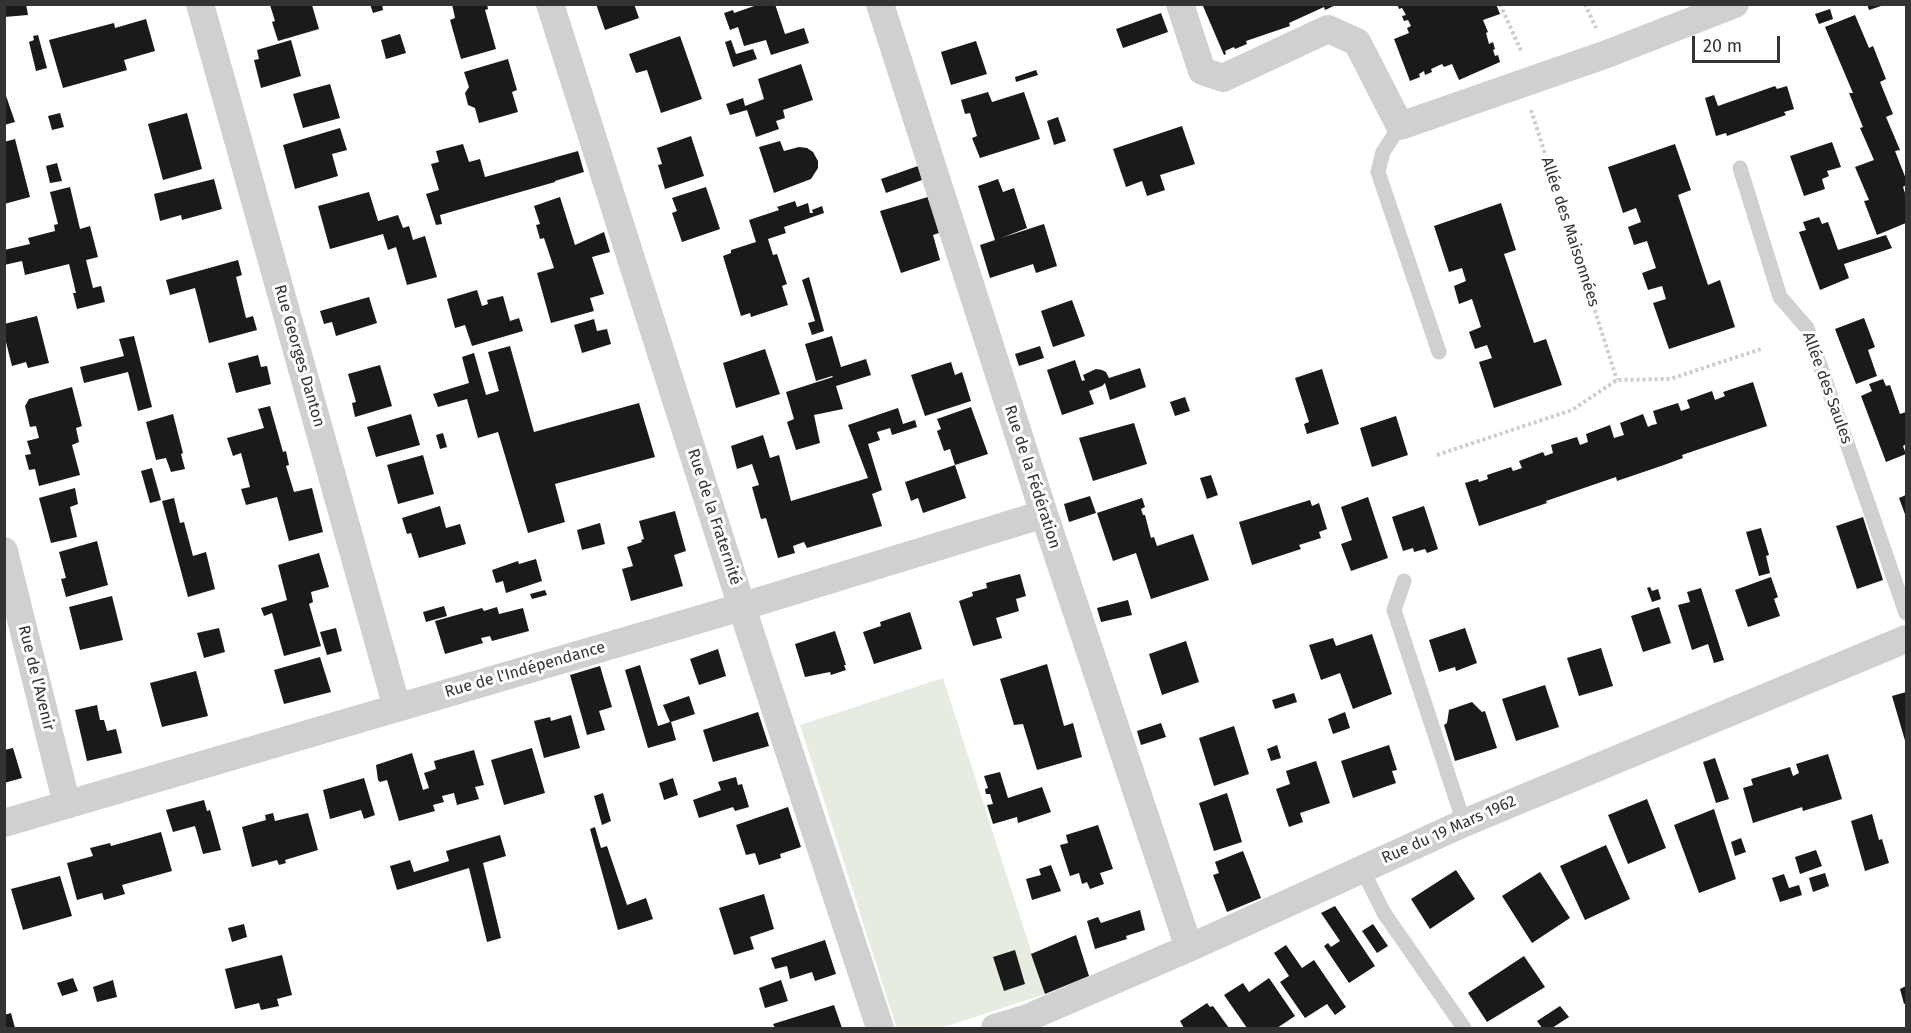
<!DOCTYPE html>
<html>
<head>
<meta charset="utf-8">
<style>
  body { margin:0 }
  #map { position:relative; width:1911px; height:1033px; overflow:hidden; background:#fff; font-family:"Fira Sans",sans-serif }
  canvas { display:block }
  .frame { position:absolute; inset:0; border:6px solid #333; pointer-events:none }
  .scale { position:absolute; left:1692px; top:36px; width:88px; height:27px; box-sizing:border-box; border:3px solid #333; border-top:0; padding-left:8px; font-size:18px; line-height:21px; white-space:nowrap; color:#333; -webkit-text-stroke:4px #fff; paint-order:stroke }
</style>
</head>
<body>
<div id="map">
<canvas width="1911" height="1033"></canvas>
<div class="frame"></div>
<div class="scale">20 m</div>
</div>
<script>
const context = document.querySelector('canvas').getContext('2d');
context.lineJoin = 'round';
function paint(path, color) {
  context.fillStyle = color;
  context.fill(path, 'evenodd');
}
function stroke(path, color, width, dash) {
  context.strokeStyle = color;
  context.lineWidth = width;
  context.lineCap = dash ? 'butt' : 'round';
  context.setLineDash(dash || []);
  context.stroke(path);
}
function drawText(font, color, halo, rows, align = 'center') {
  context.font = font + ' "Fira Sans",sans-serif';
  context.lineWidth = 6;
  context.setLineDash([]);
  context.textBaseline = 'middle';
  context.strokeStyle = halo;
  context.fillStyle = color;
  for (const [text, x, y, turn = 0] of rows) {
    context.save();
    context.translate(x, y);
    context.rotate((+turn || 0) * Math.PI / 180);
    context.textAlign = isNaN(turn) ? turn : align;
    if (halo) context.strokeText(text, 0, 0);
    context.fillText(text, 0, 0);
    context.restore();
  }
}
paint(new Path2D(`
  M943 678 1045 994 941 1028H900L896 1026 800 725Z`), '#e6ecdf');
paint(new Path2D(`
  M4 4H26L28 15 4 17Z
  M370 4H382L383 10 373 13Z
  M452 4H487L488 9 485 10 496 49 461 59 450 20 455 18Z
  M596 4H634L639 18 605 30Z
  M760 4H775L785 34 804 28 809 43 771 55 766 40 744 46 738 27 730 30 724 13 733 10 734 13Z
  M1208 4 1210 6 1213 4H1338L1325 10 1324 7 1289 23 1290 26 1246 41 1247 44 1235 49 1234 47 1225 51 1226 54 1224 55 1203 6Z
  M1397 4H1496L1500 14 1483 20 1488 32 1486 33 1489 44 1493 42 1495 49 1493 50 1495 56 1498 55 1500 62 1459 80 1452 64 1444 67 1442 64 1431 69 1432 72 1425 75 1424 71 1419 74 1420 77 1410 81 1394 39 1409 33 1407 28 1411 26 1408 20 1404 21 1402 16 1406 15 1402 8 1399 9Z
  M1867 4H1884V5L1869 10Z
  M270 5H312L319 29 278 41 272 22 275 21Z
  M1830 9 1833 19 1819 24 1815 14Z
  M1161 13 1168 32 1123 48 1116 29Z
  M1855 15 1869 48 1873 46 1886 79 1880 82 1893 114 1886 117 1900 150 1895 151 1906 179V185L1903 187 1906 196V223L1877 235 1864 201 1869 200 1855 167 1874 160 1860 128 1863 127 1849 93H1853L1825 27Z
  M146 19 155 51 124 60 127 70 63 88 49 40 114 23 115 28Z
  M400 34 406 53 386 59 381 40Z
  M38 35 47 68 36 71 29 42 34 40 33 36Z
  M680 36 702 99 661 113 647 70 636 73 629 54Z
  M291 40 301 76 261 88 254 60 259 59 257 50Z
  M731 40 736 54 753 49 757 59 733 67 725 42Z
  M976 41 987 74 951 85 941 52Z
  M508 59 517 90 512 92 518 112 479 123 475 108 468 105 465 93 469 87 464 72Z
  M801 64 813 100 783 110 785 118 776 121 779 129 756 137 747 110 730 115 726 104 743 98 745 106 764 99 758 79Z
  M1036 70 1038 75 1016 82 1015 77Z
  M330 84 340 118 303 128 293 94Z
  M1775 86 1777 89 1787 86 1794 109 1784 112 1786 115 1727 136 1726 133 1716 136 1705 98 1714 95 1718 106Z
  M4 90 15 122 4 125Z
  M988 92 992 102 1024 92 1040 139 980 158 972 138 977 136 970 113 965 114 961 100Z
  M60 113 64 127 52 130 48 116Z
  M187 113 202 169 163 180 148 124Z
  M1058 117 1066 141 1054 145 1047 121Z
  M1182 126 1195 164 1160 175 1165 190 1147 196 1142 181 1126 187 1113 149Z
  M340 128 347 150 332 154 338 176 295 189 283 145Z
  M691 136 704 176 665 189 658 165 662 164 657 148Z
  M15 139 30 197 4 204V142Z
  M780 141 784 151 799 147 807 148 813 152 818 161V168L811 179 774 193 759 147Z
  M1832 142 1841 167 1827 171 1829 176 1822 179 1825 189 1804 196 1790 156Z
  M463 144 469 162 480 159 485 177 578 151 584 172 555 181V182L440 215 442 224 436 225 426 194 439 190 431 164 439 162 436 151Z
  M1675 144 1691 190 1678 195 1708 285 1720 280 1735 327 1669 349 1653 303 1666 299 1662 286 1648 290 1642 273 1656 268 1647 241 1634 245 1628 227 1641 222 1636 208 1623 213 1608 167Z
  M57 163 62 181 50 183 46 166Z
  M918 166 922 180 886 193 881 179Z
  M214 179 222 209 182 220 181 215 160 221 154 194Z
  M998 179 1003 192 1014 188 1027 228 1001 238 1044 224 1057 266 1036 273 1033 264 990 278 980 245 995 240 978 186Z
  M70 187 80 229 90 226 98 257 86 260 93 288 101 286 105 302 77 309 73 293H76L69 264 25 275 22 261 4 265V250L30 244 28 238 55 231 54 225 58 224 50 192Z
  M706 187 720 229 682 242 672 213 677 211 672 198Z
  M369 192 378 221 398 215 403 228 409 226 413 240 425 236 437 277 407 285 396 247 388 250 383 234 330 249 318 206Z
  M560 197 575 245 604 232 610 252 592 257 604 294 590 298 594 311 551 323 537 273 554 268 544 238 540 239 536 225 540 224 534 206Z
  M928 197 939 233 933 235 940 260 901 273 880 211Z
  M795 201 797 207 808 203 810 213H813L812 210 822 206 824 213 784 227 786 233 768 239 773 255 777 254 787 284 782 286 788 305 751 317 750 313 741 316 723 256 731 253V250L756 242 749 220 779 210 777 207Z
  M1501 203 1516 250 1504 254 1534 343 1546 339 1562 385 1494 408 1479 362 1492 358 1487 345 1475 349 1469 332 1481 327 1472 299 1459 304 1454 286 1466 281 1462 268 1449 272 1434 226Z
  M1819 217 1822 224 1828 222 1838 250 1886 235 1892 248 1844 264 1849 278 1820 290 1799 232 1806 230 1803 222Z
  M238 260 242 275 236 277 246 318 253 316 257 330 209 343 195 288 170 295 166 280Z
  M809 277 824 331 812 335 808 323 815 321 802 280Z
  M477 290 482 306 488 304 487 300 503 296 510 321 519 318 523 331 472 346 465 325 455 328 447 299Z
  M369 297 377 323 336 336 332 322 324 324 320 311Z
  M1072 300 1085 336 1053 347 1041 311Z
  M37 316 49 363 28 368 26 362 12 366 4 334V324Z
  M1864 318 1875 347 1868 350 1877 376 1856 384 1835 329Z
  M594 319 597 331 607 329 611 344 582 353 574 325Z
  M134 336 152 407 138 411 128 372 84 383 80 367 124 356 119 339Z
  M832 336 841 367 866 359 871 375 836 386 843 409 814 415 820 443 796 450 787 422 794 419 786 392 833 377 832 376 816 381 805 344Z
  M510 346 534 432 639 403 655 457 555 484 565 522 528 533 498 432 478 438 467 399 438 407 433 394 469 383 462 357 474 353 486 395 499 391 488 352Z
  M1040 346 1044 358 1019 366 1015 354Z
  M765 349 780 394 736 408 723 363Z
  M258 355 261 367 267 366 271 384 236 393 228 363Z
  M1075 360 1082 381 1085 380 1083 375 1096 369 1102 370 1106 372 1109 378 1140 368 1146 387 1110 400 1105 383 1102 386 1089 391 1094 404 1062 415 1047 370Z
  M951 362 955 375 962 372 971 401 925 416 911 375Z
  M380 365 392 406 355 417 352 403 356 402 348 374Z
  M1322 369 1339 424 1307 434 1304 424 1309 422 1295 378Z
  M1883 379 1886 386 1890 385 1900 414 1906 412V444L1903 446 1906 454 1886 462 1861 396 1872 391 1869 384Z
  M1753 382 1767 426 1682 455 1683 458 1664 465 1617 481 1616 477 1546 501 1547 503 1479 526 1465 483 1478 479 1479 482 1488 479 1487 475 1511 467 1513 471 1522 468 1519 461 1543 452 1545 456 1553 453 1551 445 1577 437 1580 445 1588 442 1586 434 1610 425 1614 438 1624 435 1620 423 1643 414 1648 427 1652 425 1657 424 1653 411 1678 403 1681 411 1690 408 1687 400 1712 391 1715 400 1725 396 1723 392Z
  M72 387 82 426 76 428 79 442 72 445 80 475 39 486 35 469 29 470 25 455 31 454 27 441 39 438 36 426 30 427 25 406 29 399Z
  M1185 397 1190 411 1175 416 1170 402Z
  M270 406 283 452 286 451 289 465 286 466 294 492 312 488 323 532 289 541 277 497 246 505 241 489 250 487 241 453 233 456 227 438 264 428 258 409Z
  M971 407 988 454 955 465 950 449 944 451 937 431 941 429 937 419Z
  M898 408 903 424 915 420 917 427 892 435 890 428 877 432 880 440 868 444 882 490 872 494 882 526 807 548 804 542 793 546 795 553 778 558 766 518 761 519 752 487 759 485 752 464 737 469 731 446 763 435 770 458 779 455 791 501 868 478 848 425Z
  M173 414 183 453 181 454 185 469 171 472 166 458 156 460 146 422Z
  M411 414 420 445 376 457 367 427Z
  M1396 416 1408 455 1372 467 1360 428Z
  M1134 423 1147 464 1093 481 1079 438Z
  M443 433 447 447 440 449 436 435Z
  M423 455 434 494 398 504 387 465Z
  M955 465 966 498 923 513 918 498 911 501 905 482Z
  M152 468 161 500 150 503 141 471Z
  M1211 475 1218 495 1207 499 1200 478Z
  M75 488 78 504 70 507 77 537 51 543 39 498Z
  M1906 495V517L1899 498Z
  M1090 496 1096 513 1069 522 1064 504Z
  M1368 497 1388 558 1351 571 1341 544 1352 540 1341 507Z
  M174 498 180 523 184 522 193 556 206 552 215 589 188 597 162 501Z
  M1142 498 1145 507 1141 509 1143 515H1145L1151 538 1154 537 1157 546 1193 534 1209 580 1151 599 1136 553 1113 561 1097 513Z
  M1310 500 1312 506 1319 503 1327 529 1319 532 1321 538 1299 545 1301 549 1252 565 1239 522Z
  M440 506 446 528 460 524 466 544 419 558 411 533 407 534 402 518Z
  M1424 506 1438 549 1427 553 1425 549 1414 552 1413 548 1403 551 1392 517Z
  M675 511 686 551 674 555 683 586 631 601 622 569 633 566 627 547 642 542 641 540 644 539 639 521Z
  M1863 517 1883 580 1857 589 1836 526Z
  M600 523 605 544 582 550 577 530Z
  M1761 528 1769 555 1766 556 1770 573 1759 576 1746 532Z
  M97 541 108 585 66 597 61 579 66 578 59 552Z
  M319 553 329 587 311 592 313 602 309 604 321 646 284 656 272 613 264 616 261 608 287 600 278 565Z
  M536 559 542 581 506 593 503 581 496 583 492 570 518 561 519 564Z
  M1020 574 1026 596 1016 599 1019 611 996 618 1002 638 973 646 959 601 973 596 972 592 987 588 986 583Z
  M1771 577 1778 597 1774 599 1780 616 1748 627 1735 590Z
  M1650 587 1652 591 1658 589 1661 599 1652 602 1647 588Z
  M1701 588 1724 660 1714 663 1708 644 1692 650 1678 605 1690 602 1687 592Z
  M545 590 547 595 532 599 530 594Z
  M112 596 123 640 80 650 69 607Z
  M1128 600 1132 615 1101 622 1097 608Z
  M444 606 447 616 426 622 423 612Z
  M497 607 499 614 523 608 529 631 492 641 490 636 481 638 483 643 445 654 435 621 482 608 484 611Z
  M1659 607 1671 643 1643 652 1631 616Z
  M910 612 922 649 874 664 863 632 881 626 880 622Z
  M219 628 225 652 204 658 197 633Z
  M336 628 342 651 327 655 320 632Z
  M1465 628 1477 663 1456 671 1455 667 1439 672 1429 640Z
  M835 631 846 665H844L846 670 831 675 830 672 805 677 795 644Z
  M1372 634 1392 694 1353 709 1340 673 1321 680 1309 645 1333 638 1336 646Z
  M1186 641 1199 682 1162 695 1149 654Z
  M1601 648 1613 686 1579 696 1567 658Z
  M718 649 726 676 699 685 690 659Z
  M320 657 331 692 284 704 274 670Z
  M1047 664 1064 726 1073 723 1082 757 1037 770 1023 724 1014 725 1000 679Z
  M640 665 658 726 670 722 663 705 689 696 695 714 671 722 676 740 648 748 625 670Z
  M600 666 612 707 599 711 605 730 587 735 570 675Z
  M196 671 208 716 162 727 150 683Z
  M1545 685 1559 727 1516 741 1502 699Z
  M1906 692V744L1892 696Z
  M1294 693 1297 702 1275 709 1272 700Z
  M1472 702 1482 712 1485 711 1497 748 1455 761 1444 725 1447 723 1449 710Z
  M97 705 100 720H104L107 731 116 729 122 753 87 761 75 710Z
  M758 712 769 746 713 762 703 730Z
  M1345 712 1350 728 1333 734 1328 719Z
  M571 715 580 748 544 758 534 721 550 717 551 721Z
  M1161 723 1166 737 1141 745 1137 731Z
  M1234 726 1249 774 1214 786 1199 738Z
  M1277 745 1281 758 1271 761 1267 749Z
  M1389 745 1397 770 1392 771 1396 783 1353 798 1341 761Z
  M13 748 22 778 4 783V750Z
  M532 748 545 793 504 805 491 760Z
  M474 750 484 785 475 787 479 799 457 805 454 793 442 796 444 802 433 805 435 811 399 821 387 780 380 782 378 780 376 765 412 753 423 790 429 788 424 773 436 769 434 761Z
  M1828 754 1842 799 1803 811 1802 807 1753 823 1743 788 1753 785 1751 779 1790 767 1793 776 1799 773 1796 764Z
  M1715 758 1729 799 1716 803 1703 762Z
  M1316 761 1330 803 1300 813 1303 822 1289 827 1276 789 1290 784 1286 771Z
  M1000 772 1008 798 1042 787 1051 812 1018 823 1017 817 993 824 987 805 993 804 990 794H986L985 789 988 788 984 776Z
  M736 777 738 785 742 784 749 807 735 811 733 807 699 818 693 800 721 790 718 782Z
  M364 778 375 815 364 819 361 810 330 819 323 790Z
  M673 778 678 795 664 800 659 783Z
  M603 793 611 821 602 825 594 796Z
  M1227 793 1242 842 1214 851 1199 803Z
  M1647 799 1666 848 1628 864 1608 815Z
  M204 800 207 811 210 810 221 850 203 854 195 826 173 832 166 810Z
  M788 807 801 847 780 854 781 858 759 865 755 853 746 855 736 825Z
  M1714 809 1736 879 1699 893 1674 825Z
  M273 813 275 821 308 813 318 850 285 860 286 863 279 865 277 860 252 867 242 827 266 820 265 815Z
  M1872 814 1879 840 1882 839 1889 863 1865 871 1851 821Z
  M1098 825 1113 869 1100 873 1104 884 1090 889 1087 882 1082 884 1079 873 1070 876 1060 845 1068 843 1066 835Z
  M595 827 601 848 607 846 627 905 646 898 653 919 618 930 590 829Z
  M161 832 172 871 122 885 125 894 104 900 102 893 77 900 67 863 93 856 90 848 110 843 111 846Z
  M500 835 506 856 483 863 501 938 487 942 469 868 397 890 390 866 410 860 414 872 449 861 446 851Z
  M1741 838 1746 852 1735 856 1731 842Z
  M1606 845 1630 899 1585 920 1560 866Z
  M1816 850 1822 866 1800 874 1795 857Z
  M1243 851 1261 898 1227 912 1213 875 1219 873 1215 862Z
  M1051 865 1061 891 1032 900 1026 879 1041 875 1039 869Z
  M1456 870 1475 899 1430 929 1411 899Z
  M1540 872 1570 918 1532 943 1502 896Z
  M1825 873 1829 886 1813 892 1809 878Z
  M1784 874 1789 888 1799 885 1802 895 1780 902 1772 878Z
  M60 876 72 916 23 930 11 889Z
  M764 894 774 929 750 937 754 949 734 955 719 908Z
  M1335 906 1375 966 1349 983 1324 946 1328 943 1331 947 1340 941 1321 913Z
  M1140 910 1145 930 1126 936 1127 939 1095 949 1087 921 1098 917 1101 923Z
  M244 924 247 937 232 942 228 928Z
  M1373 924 1388 946 1377 953 1362 931Z
  M1076 935 1089 976 1045 994 1031 954Z
  M825 940 836 974 815 981 812 972 790 979 787 966 775 969 771 958Z
  M1286 945 1302 968 1314 960 1346 1007 1335 1015 1327 1004 1305 1018 1280 982 1289 976 1274 953Z
  M1015 950 1025 984 1004 991 993 957Z
  M282 955 292 995 277 999 279 1006 261 1010 259 1003 235 1009 225 969Z
  M1524 956 1545 987 1487 1022 1468 993Z
  M73 978 78 991 62 996 57 983Z
  M1269 978 1295 1016 1277 1028H1247L1224 995 1243 983 1249 992Z
  M113 980 117 997 97 1002 93 987Z
  M781 980 788 1001 765 1008 759 988Z
  M1906 986V1003L1904 1004 1900 989Z
  M1207 1003 1210 1007 1213 1006 1229 1028H1184L1180 1021Z
  M834 1005 842 1028H775L773 1024Z
  M1560 1006 1569 1017 1552 1028H1542L1537 1021Z
  M11 1013 15 1028H4V1015Z`), '#1a1a1a');
stroke(new Path2D(`
  M1500 4 1522 53
  M1585 4 1596 28
  M1531 110 1617 380
  M1437 455 1572 410 1617 380 1670 379 1761 349`), '#cdcdcd', 4, [3, 3]);
stroke(new Path2D(`
  M1400 126 1383 152 1378 172 1439 352
  M1740 168 1780 297 1807 328 1906 613
  M1404 581 1394 610 1464 823
  M1362 869 1384 913 1464 1028`), '#d0d0d0', 15);
stroke(new Path2D(`
  M200 4 397 708
  M550 4 748 626 880 1028
  M880 4 1044 514 1189 948
  M1180 4 1202 71 1223 78 1328 29 1357 42 1400 126 1607 54 1735 4
  M4 551 67 805
  M4 823 721 613 1044 514
  M995 1028 1025 1019 1189 948 1464 823 1906 639`), '#d0d0d0', 28);
drawText('16px', '#333', '#fff', [
  ["Allée des Maisonnées",1570,232,72],
  ["Rue Georges Danton",299,356,74],
  ["Allée des Saules",1827,388,70],
  ["Rue de la Fédération",1032,477,72],
  ["Rue de la Fraternité",714,517,72],
  ["Rue de l'Indépendance",525,670,-16],
  ["Rue de l’Avenir",36,678,76],
  ["Rue du 19 Mars 1962",1449,830,-24]
]);
</script>
</body>
</html>
